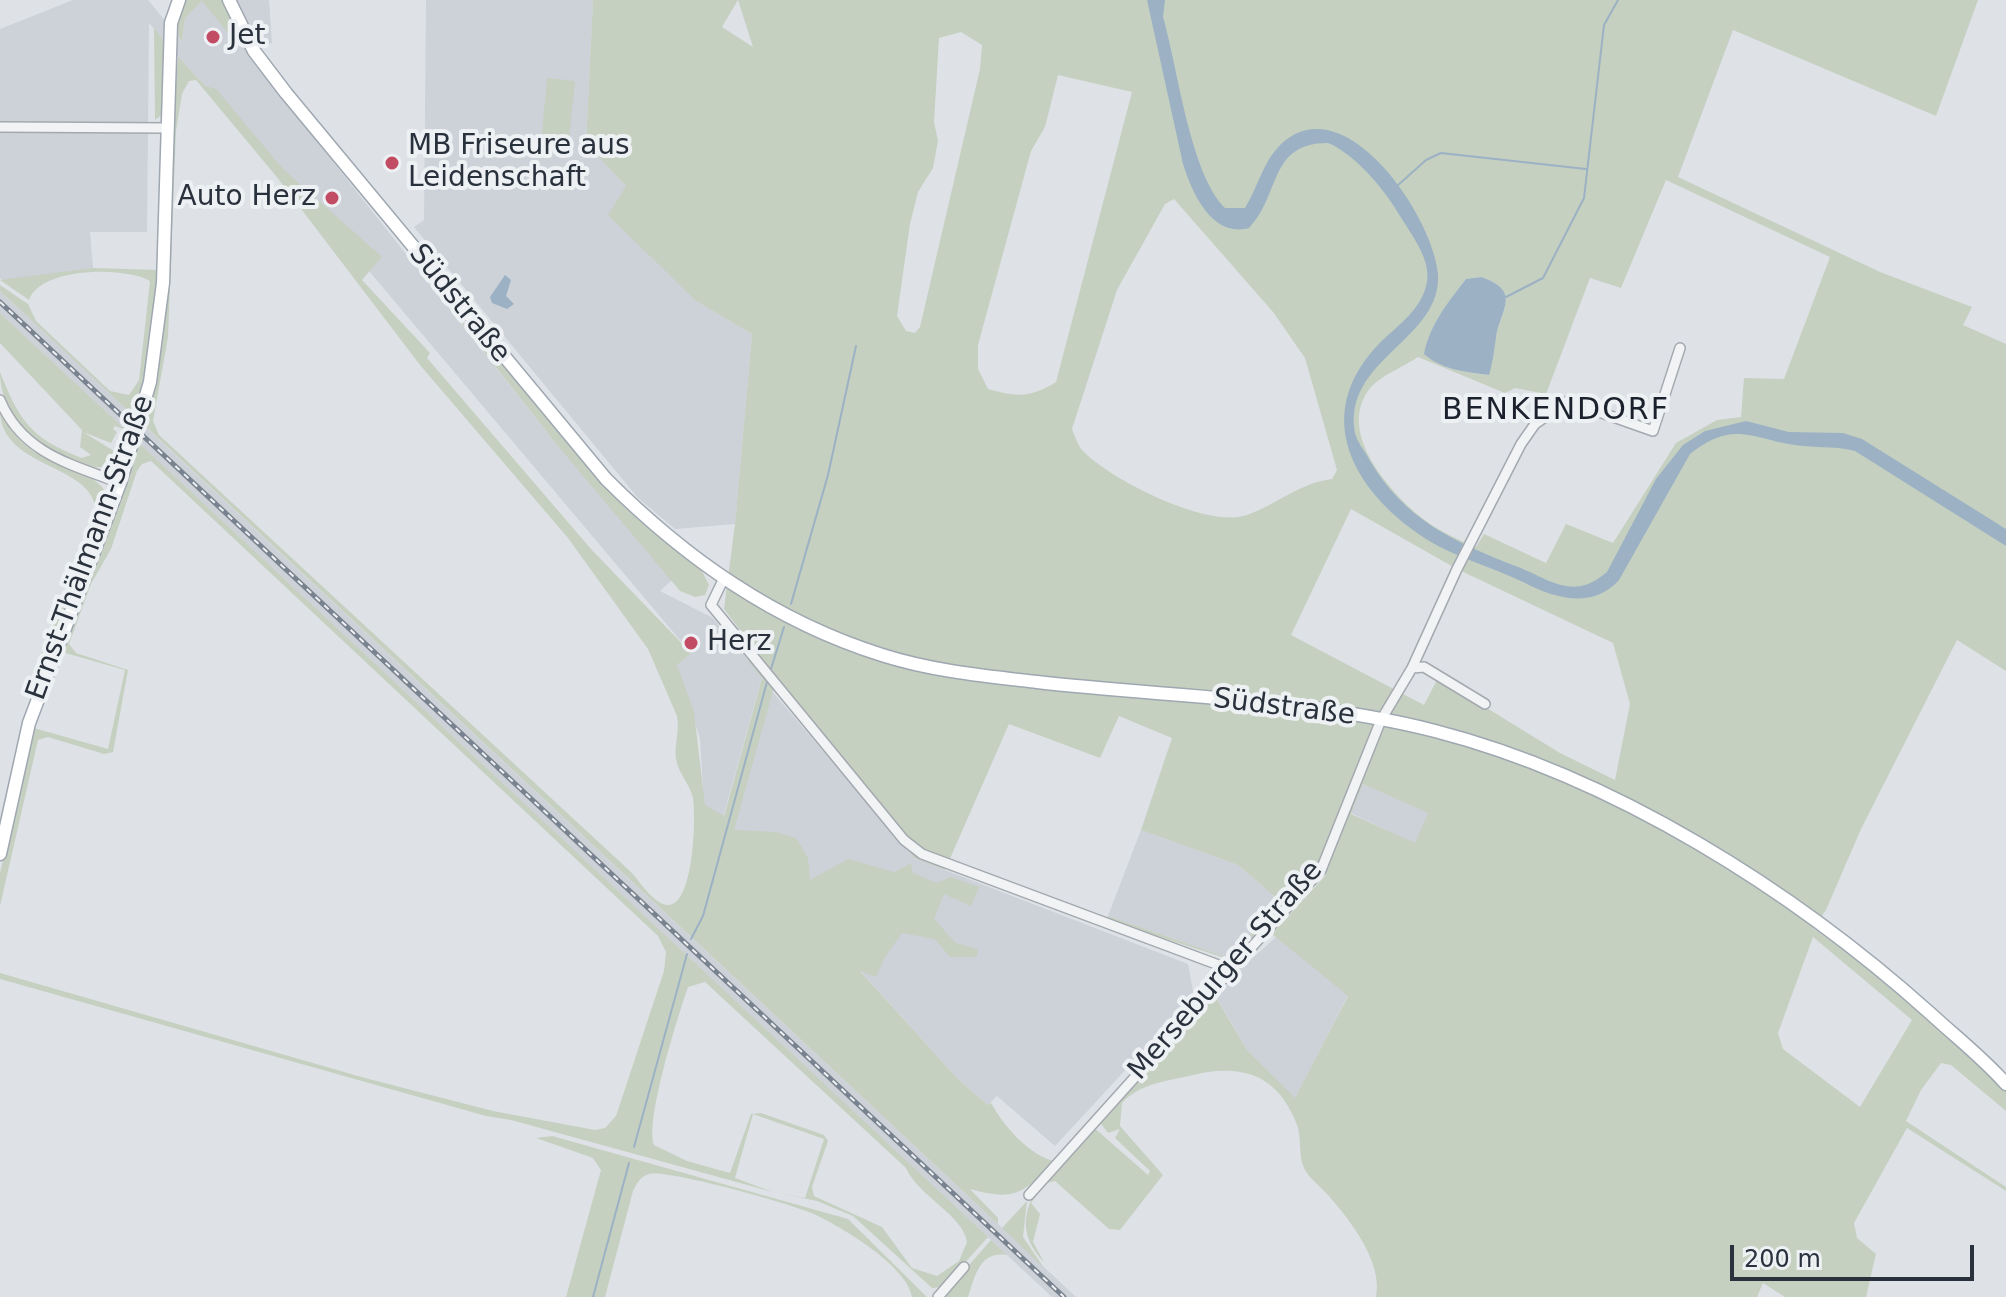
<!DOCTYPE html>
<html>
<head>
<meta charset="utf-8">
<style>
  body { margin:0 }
  #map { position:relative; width:2006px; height:1297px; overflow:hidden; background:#dee2e7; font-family:"DejaVu Sans",sans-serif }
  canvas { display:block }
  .scale { position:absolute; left:1730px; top:1245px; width:244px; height:36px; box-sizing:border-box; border:4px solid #29313c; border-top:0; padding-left:10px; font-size:24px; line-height:28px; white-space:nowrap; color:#29313c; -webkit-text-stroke:6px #eef1f4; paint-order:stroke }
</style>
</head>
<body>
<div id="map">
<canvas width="2006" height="1297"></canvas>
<div class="scale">200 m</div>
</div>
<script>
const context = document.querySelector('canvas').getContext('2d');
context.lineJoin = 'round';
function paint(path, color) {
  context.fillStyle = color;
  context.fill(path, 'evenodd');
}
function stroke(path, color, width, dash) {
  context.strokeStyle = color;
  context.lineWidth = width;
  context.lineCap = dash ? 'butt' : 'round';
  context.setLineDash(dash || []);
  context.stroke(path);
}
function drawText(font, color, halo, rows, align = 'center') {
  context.font = font + ' "DejaVu Sans",sans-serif';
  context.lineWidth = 8;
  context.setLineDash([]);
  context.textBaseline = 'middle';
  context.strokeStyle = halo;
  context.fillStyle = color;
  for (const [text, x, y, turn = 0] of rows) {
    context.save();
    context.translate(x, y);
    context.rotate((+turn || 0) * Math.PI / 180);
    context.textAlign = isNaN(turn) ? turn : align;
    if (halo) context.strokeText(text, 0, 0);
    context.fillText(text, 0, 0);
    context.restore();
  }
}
paint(new Path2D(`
  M73 0H148L182 41 185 18 202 1 215 5 229 0H269L272 43 247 53 557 445 673 579 660 591 713 618 762 677 723 817 704 805 700 739 677 665 690 652 369 271 149 23 147 232H90L93 268 4 282 0 278V29Z
  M426 0H593L586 142 626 186 696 301 752 334 735 524 675 529 638 498 414 227 424 220Z
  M0 291 1076 1297H1052L964 1215 0 313Z
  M771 690 914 858 1188 964 1194 996 1055 1146 997 1096 988 1105 958 1079 733 830Z
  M1363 784 1429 813 1415 844 1351 813Z
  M1141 830 1238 865 1281 902 1229 958 1108 916Z
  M1276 937 1348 995 1295 1099 1247 1050 1214 993Z`), '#cdd1d8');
paint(new Path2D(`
  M185 0H222L240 35 234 40 202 1 185 18 182 41 175 32Z
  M593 0H738L722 27 753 47 738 0H1978L1936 116 1733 30 1678 177 1880 272 1972 307 1963 325 2006 344V529L1999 525 1993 536 2006 546V671L1957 640 1861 829 1826 910 1813 928 1882 978 2006 1091V1111L1951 1065 1941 1063 1921 1090 1906 1121 2006 1187V1191L1907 1128 1854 1223 1857 1238 1876 1254 1866 1297H1785L1763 1283 1757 1297H1376C1383 1262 1350 1220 1328 1195 1321 1187 1308 1177 1304 1168 1298 1155 1302 1138 1297 1125 1277 1072 1239 1063 1189 1076 1166 1081 1139 1084 1122 1103L1120 1126 1163 1175 1120 1230 1109 1229 1055 1181 1046 1183 1031 1203 1040 1214 1033 1242 1044 1262C995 1211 1058 1164 1092 1126L1148 1175 1150 1171 1115 1138 1120 1129 1108 1133 1099 1121 1230 976 1214 994 1247 1050 1295 1098 1348 996 1272 934 1325 876 1321 860 1312 874 1234 961 1105 919 1108 916 1229 958 1281 902 1238 865 1141 830 1172 738 1119 716 1100 758 1009 724 945 870 914 858 724 609 735 524 752 334 696 301 608 215 626 186 586 143ZM961 32 982 45 980 69 920 327 915 333 906 331 897 316 910 224 918 192 933 168 938 141 934 122 939 38ZM1058 75 1132 92 1056 382C1030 398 1017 397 988 389L978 369V345L1031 151 1045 127ZM1666 180 1830 257 1784 379 1744 378 1741 417 1717 420 1676 443 1613 543 1566 524 1546 563 1484 534 1476 547C1456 539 1433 528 1417 514 1385 486 1336 429 1371 387 1382 375 1405 366 1418 357L1505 393 1515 388 1546 394 1590 278 1621 288ZM1174 199 1273 312 1305 358 1337 470 1332 479C1299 483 1278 504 1247 515 1208 529 1111 480 1083 451 1078 446 1075 436 1072 429L1117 290 1165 204ZM1481 277C1523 291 1500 310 1496 338 1493 351 1493 362 1488 375 1467 372 1440 370 1425 354 1430 324 1448 302 1466 279ZM1351 509 1457 569 1613 643 1630 704 1615 780 1560 753 1438 678 1424 705 1291 635ZM1363 784 1428 813 1415 843 1351 814ZM1813 937 1912 1020 1860 1107 1783 1049 1778 1033Z
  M154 28 167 44 164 113 155 120Z
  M178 56 205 86 216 89 283 169 382 257 362 280 430 353 427 358 591 549 691 653 677 665 694 712 705 805 724 816 762 678 748 661 751 660 774 687 734 830 776 832 796 838 808 858 810 880 848 859 894 872 911 863 913 873 937 883 951 877 979 887 971 906 944 894 934 919 956 943 977 949V957H950L935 939 902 933 885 957 876 977 860 971 958 1079 988 1105 991 1103C1004 1126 1027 1153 1053 1161 1024 1195 1013 1201 970 1189L998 1218V1224L144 425 154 382ZM196 80 276 176 420 365 568 538 648 649 677 716C680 731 674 744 676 759 678 773 690 784 693 798 696 817 694 907 667 905 653 903 640 882 631 872L159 435 153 421 168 337 176 131 182 94 189 81Z
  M547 78 575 81 568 147 541 144Z
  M93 268 160 270 153 339 137 419 0 291V285L28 304 36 321 110 391 129 395 139 380 150 281C125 266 40 267 29 300L0 280Z
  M0 313 132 436 124 447 118 442 123 429 115 426 113 429 117 432 111 443 83 432 122 456 116 466C62 476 0 426 0 372 20 422 31 438 82 458L91 455 80 447 82 430 0 343Z
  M465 322 605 485 702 571 709 585 705 595 695 597 680 591 557 445 462 324Z
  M0 410C8 426 17 439 32 450 52 464 97 471 107 495L33 699 25 695 96 515C98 462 0 471 0 410Z
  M138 442 988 1237 943 1287 932 1288 853 1216 817 1201 778 1193 805 1198 824 1139 753 1114 735 1178 773 1192 511 1120 486 1116 0 979V973L365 1078 493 1111 595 1130 605 1128 616 1116 664 971 666 952 658 936 151 461 142 464 137 471 111 549 91 584 69 644 76 653 128 670 113 752 104 754 48 737 38 740 0 906V873L34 728 108 749 125 670 62 652ZM705 982 906 1168C918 1196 963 1215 967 1242L959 1261 937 1276 912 1268 882 1227 814 1196 812 1187 828 1141 824 1135 761 1113 751 1114 730 1173 687 1161 654 1145C645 1120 678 1016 688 987Z
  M552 1136 848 1219 927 1297H912C907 1266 843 1228 816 1215 796 1205 668 1169 649 1174 640 1177 637 1183 633 1191L605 1297H566L601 1170 593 1158 536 1138Z
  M1027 1201 1023 1237 1044 1268 1002 1228Z
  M991 1240 1007 1255C979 1251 975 1277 968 1297H941Z`), '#c5d0c0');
paint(new Path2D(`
  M1147 0H1165L1163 17C1178 69 1190 173 1225 208H1245C1261 182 1265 150 1295 134 1357 103 1434 221 1438 274 1442 340 1342 359 1355 433 1357 442 1365 451 1369 459 1404 520 1456 543 1518 567 1538 574 1558 590 1581 586 1592 584 1599 578 1607 572L1656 479 1683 445 1705 431 1746 421 1789 432 1843 433 1862 439 2006 529V546L1855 451C1837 446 1822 448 1804 446 1754 442 1737 417 1690 454L1619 580C1593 609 1556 599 1525 583 1491 566 1452 557 1420 535 1353 489 1313 417 1375 348 1394 327 1421 313 1427 282 1431 259 1411 234 1400 216 1386 191 1355 154 1328 143 1268 143 1281 195 1249 228 1212 238 1192 193 1183 164Z
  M505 275 511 280 506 296 514 304 507 309 492 303 490 297Z
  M1481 277C1523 291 1500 310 1496 338 1494 351 1493 362 1489 375 1467 372 1441 370 1424 354 1430 324 1448 302 1466 279Z`), '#9cb2c4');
stroke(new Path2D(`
  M1397 186 1426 160 1441 153 1586 169
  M1506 297 1543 278 1584 198 1604 25 1618 0
  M791 604 828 475 856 346
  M771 669 784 627
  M691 939 703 916 767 682
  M634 1147 687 954
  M593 1297 629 1163`), '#9cb2c4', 2);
const minor = new Path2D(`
  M0 127 168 128
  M0 400C22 453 70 464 120 483
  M723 580 711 605 904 840 922 854 1232 970
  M1412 668 1424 667 1485 704
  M1029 1195 1321 870 1381 720 1412 668 1457 569 1521 444 1535 424 1568 401 1653 431 1680 348
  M938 1297 964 1267`);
const major = new Path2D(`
  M229 0 254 51 286 93 606 479C685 558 774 621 882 655 932 671 985 676 1037 682 1169 697 1306 698 1435 731 1614 777 1794 891 1931 1014 1956 1037 1983 1058 2006 1084
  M0 854 29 723 120 483 150 382 163 283 171 23 179 0`);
stroke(minor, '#a4a9b0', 12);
stroke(major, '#9fa7b1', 15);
stroke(minor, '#f1f3f5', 9);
stroke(major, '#fff', 12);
const rail = new Path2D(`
  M0 302 1064 1297`);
stroke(rail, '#79838f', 5);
stroke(rail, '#eef1f4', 2, [6]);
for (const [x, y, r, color] of [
  [213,37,8,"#c34c65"],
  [392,163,8,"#c34c65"],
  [332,198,8,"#c34c65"],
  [691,643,8,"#c34c65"]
]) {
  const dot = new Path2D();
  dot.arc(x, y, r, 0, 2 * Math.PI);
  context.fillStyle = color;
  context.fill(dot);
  stroke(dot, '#eef1f4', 3);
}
drawText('28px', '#29313c', '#eef1f4', [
  ["Jet",229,37],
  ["MB Friseure aus",408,147],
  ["Leidenschaft",408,179],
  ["Auto Herz",316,198,"right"],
  ["Herz",707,643]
], 'left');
drawText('28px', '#29313c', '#eef1f4', [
  ["Südstraße",459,304,51],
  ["Ernst-Thälmann-Straße",91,548,-70],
  ["Südstraße",1284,708,7],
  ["Merseburger Straße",1226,971,-49]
]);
context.letterSpacing = '2px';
drawText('30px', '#1b222d', '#eef1f4', [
  ["BENKENDORF",1556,411]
]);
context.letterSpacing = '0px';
</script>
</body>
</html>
